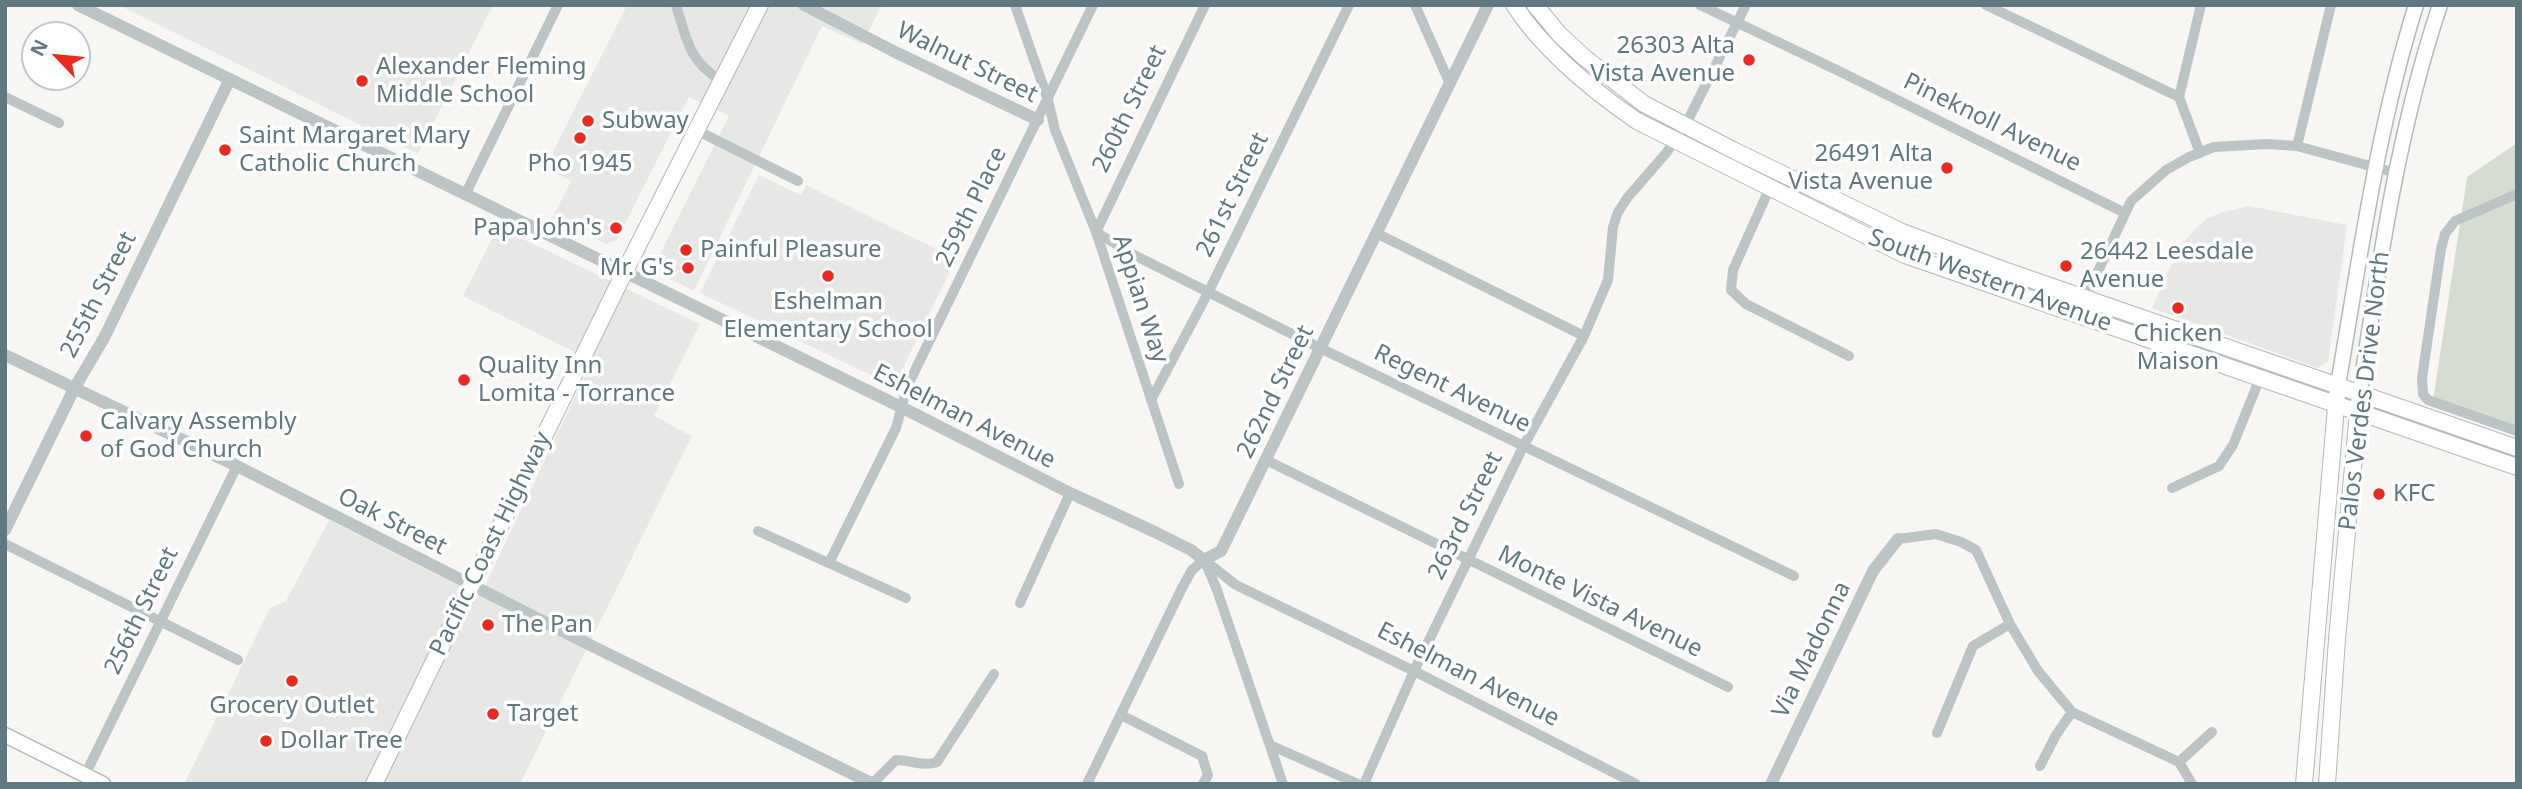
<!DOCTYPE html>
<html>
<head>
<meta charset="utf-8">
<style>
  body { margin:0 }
  #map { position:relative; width:2522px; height:789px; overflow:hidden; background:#f7f6f3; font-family:"Noto Sans",sans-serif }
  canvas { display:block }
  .frame { position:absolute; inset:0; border:7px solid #607880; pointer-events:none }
  .north { position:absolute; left:21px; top:21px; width:70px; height:70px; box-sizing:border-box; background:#fff; border:2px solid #bfc9cc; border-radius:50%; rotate:296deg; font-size:19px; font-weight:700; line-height:28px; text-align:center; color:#607880 }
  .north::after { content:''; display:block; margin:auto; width:24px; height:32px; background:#ee281c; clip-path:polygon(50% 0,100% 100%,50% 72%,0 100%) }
</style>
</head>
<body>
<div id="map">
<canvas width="2522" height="789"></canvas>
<div class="frame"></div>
<div class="north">N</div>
</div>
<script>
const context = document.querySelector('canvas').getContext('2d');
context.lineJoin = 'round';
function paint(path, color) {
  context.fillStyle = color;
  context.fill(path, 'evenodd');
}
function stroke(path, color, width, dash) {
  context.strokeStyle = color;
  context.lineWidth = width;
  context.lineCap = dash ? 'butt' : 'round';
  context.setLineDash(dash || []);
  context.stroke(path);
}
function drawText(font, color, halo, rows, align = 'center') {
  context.font = font + ' "Noto Sans",sans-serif';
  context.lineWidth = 7;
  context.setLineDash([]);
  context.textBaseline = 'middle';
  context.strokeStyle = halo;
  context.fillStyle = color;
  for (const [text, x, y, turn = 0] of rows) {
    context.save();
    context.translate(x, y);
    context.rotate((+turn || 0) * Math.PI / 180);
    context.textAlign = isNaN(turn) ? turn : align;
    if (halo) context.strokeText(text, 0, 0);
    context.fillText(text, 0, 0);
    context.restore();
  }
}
paint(new Path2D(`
  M119 5H493L418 154Z
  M627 5H882L862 44 822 26 694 291 652 270 729 116 689 97 617 240 606 244 552 219 571 181 545 168Z
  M759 175 801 195 806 185 956 259 897 380 889 384 700 293Z
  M2249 206 2347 225 2328 362 2318 368 2152 308 2166 275 2182 244 2194 230 2206 219 2220 213Z
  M498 227 700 324 654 416 692 436 520 784H184L270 608 286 601 329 520 480 596 592 361 463 296Z`), '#e7e8e6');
paint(new Path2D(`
  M2517 143V429L2433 401 2467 177Z`), '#d7dcd2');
const secondary = new Path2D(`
  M2338 385C2360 257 2377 130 2416 5
  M2360 393C2379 263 2398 130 2440 5
  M5 735 103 784`);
const primary = new Path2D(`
  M1514 5C1544 51 1592 90 1637 121L1905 255 2517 467
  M1535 5 1560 35 1585 58 1644 104 1735 151 1902 232 2001 269 2517 448
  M2304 784 2337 395
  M2327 784 2337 639 2359 402`);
const trunk = new Path2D(`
  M374 784 624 273 760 5`);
stroke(secondary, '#b1babd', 17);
stroke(primary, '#b2b9bc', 18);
stroke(trunk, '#b2b8ba', 18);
stroke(new Path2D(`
  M676 5C687 40 688 60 721 81
  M1015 5 1048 100 1055 130 1096 232 1179 484
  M1205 5 1096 232 1134 255 1320 348 1794 576
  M1415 5 1450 84
  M1700 5 1841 72 2125 213
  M1986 5 2179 97
  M5 97 59 123
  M696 130 798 181
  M2297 146 2331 5
  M2200 153 2179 97 2201 5
  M1771 185 1733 270 1731 290 1746 304 1849 356
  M2517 194 2455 221 2445 234 2441 249 2422 378 2423 394 2428 400 2517 431
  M465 195 558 5
  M1376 233 1584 336
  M2078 314 2131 201 2166 170 2189 157 2214 147 2267 144 2297 146 2396 173
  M1151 400 1209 291 1349 5
  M1266 460 1728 687
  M2172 488 2219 466 2233 445 2260 378
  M758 531 906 598
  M1898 539 1936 534 1961 542 1976 550 2010 624 2038 671 2072 712 2179 762 2192 784
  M5 544 238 660
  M1204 560 1236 585 1414 671 1636 784
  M830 561 896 428 907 387 1093 5
  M1206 564 1217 590 1283 784
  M1020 603 1070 493
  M1121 715 1202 756 1208 775 1203 784
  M1937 733 1973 646 2010 624
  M1270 745 1358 784
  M2179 762 2212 732
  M2040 766 2056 735 2072 712
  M85 775 237 466
  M872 784 896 760C911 760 923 767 937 762L994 674
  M1087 784 1182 588 1192 570 1204 560
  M1364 784 1414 671 1523 447 1584 336 1608 280 1613 227 1618 212 1628 197 1667 152 1689 118 1746 5`), '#bdc4c6', 10);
stroke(new Path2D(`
  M78 5 901 407 1070 493 1155 532 1191 550 1204 560 1221 551 1488 5
  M804 5 895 52 1038 120
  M5 355 237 466 588 644 871 783
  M5 530 74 389 105 336 230 79
  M1771 784 1873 571 1898 539`), '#bdc4c6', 12);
stroke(secondary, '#fff', 14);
stroke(primary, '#fff', 16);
stroke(trunk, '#fff', 16);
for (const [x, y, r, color] of [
  [1749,60,7,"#ee281c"],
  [362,81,7,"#ee281c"],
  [588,121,7,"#ee281c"],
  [580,138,7,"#ee281c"],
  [225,150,7,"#ee281c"],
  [1947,168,7,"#ee281c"],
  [616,228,7,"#ee281c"],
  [686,250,7,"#ee281c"],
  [2066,266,7,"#ee281c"],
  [688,268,7,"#ee281c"],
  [828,276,7,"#ee281c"],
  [2178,308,7,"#ee281c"],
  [464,380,7,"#ee281c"],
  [86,436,7,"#ee281c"],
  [2379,494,7,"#ee281c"],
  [488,625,7,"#ee281c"],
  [292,681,7,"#ee281c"],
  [493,714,7,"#ee281c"],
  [266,741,7,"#ee281c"]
]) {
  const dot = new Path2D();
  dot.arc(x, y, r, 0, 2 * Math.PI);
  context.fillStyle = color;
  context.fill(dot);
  stroke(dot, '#fff', 2.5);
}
drawText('24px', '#607880', '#fff', [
  ["26303 Alta",1735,46,"right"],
  ["Vista Avenue",1735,74,"right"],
  ["Alexander Fleming",376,67],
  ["Middle School",376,95],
  ["Subway",602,121],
  ["Saint Margaret Mary",239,136],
  ["Catholic Church",239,164],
  ["26491 Alta",1933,154,"right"],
  ["Vista Avenue",1933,182,"right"],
  ["Pho 1945",580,164,"center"],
  ["Papa John's",602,228,"right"],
  ["Painful Pleasure",700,250],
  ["26442 Leesdale",2080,252],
  ["Avenue",2080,280],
  ["Mr. G's",674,268,"right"],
  ["Eshelman",828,302,"center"],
  ["Elementary School",828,330,"center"],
  ["Chicken",2178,334,"center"],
  ["Maison",2178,362,"center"],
  ["Quality Inn",478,366],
  ["Lomita - Torrance",478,394],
  ["Calvary Assembly",100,422],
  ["of God Church",100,450],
  ["KFC",2393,494],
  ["The Pan",502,625],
  ["Grocery Outlet",292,706,"center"],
  ["Target",507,714],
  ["Dollar Tree",280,741]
], 'left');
drawText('24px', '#607880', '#fff', [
  ["Walnut Street",967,63,26],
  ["260th Street",1130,109,-64],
  ["Pineknoll Avenue",1992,123,26],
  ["261st Street",1233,195,-64],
  ["259th Place",972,207,-64],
  ["South Western Avenue",1990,281,20],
  ["255th Street",99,295,-63],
  ["Appian Way",1140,299,72],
  ["Regent Avenue",1452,389,26],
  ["Palos Verdes Drive North",2365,391,-83],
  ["262nd Street",1276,392,-64],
  ["Eshelman Avenue",964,417,27],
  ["263rd Street",1466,516,-64],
  ["Oak Street",392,522,27],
  ["Pacific Coast Highway",491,544,-64],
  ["Monte Vista Avenue",1600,602,26],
  ["256th Street",142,611,-64],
  ["Via Madonna",1812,650,-64],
  ["Eshelman Avenue",1468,675,27]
]);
</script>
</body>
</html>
